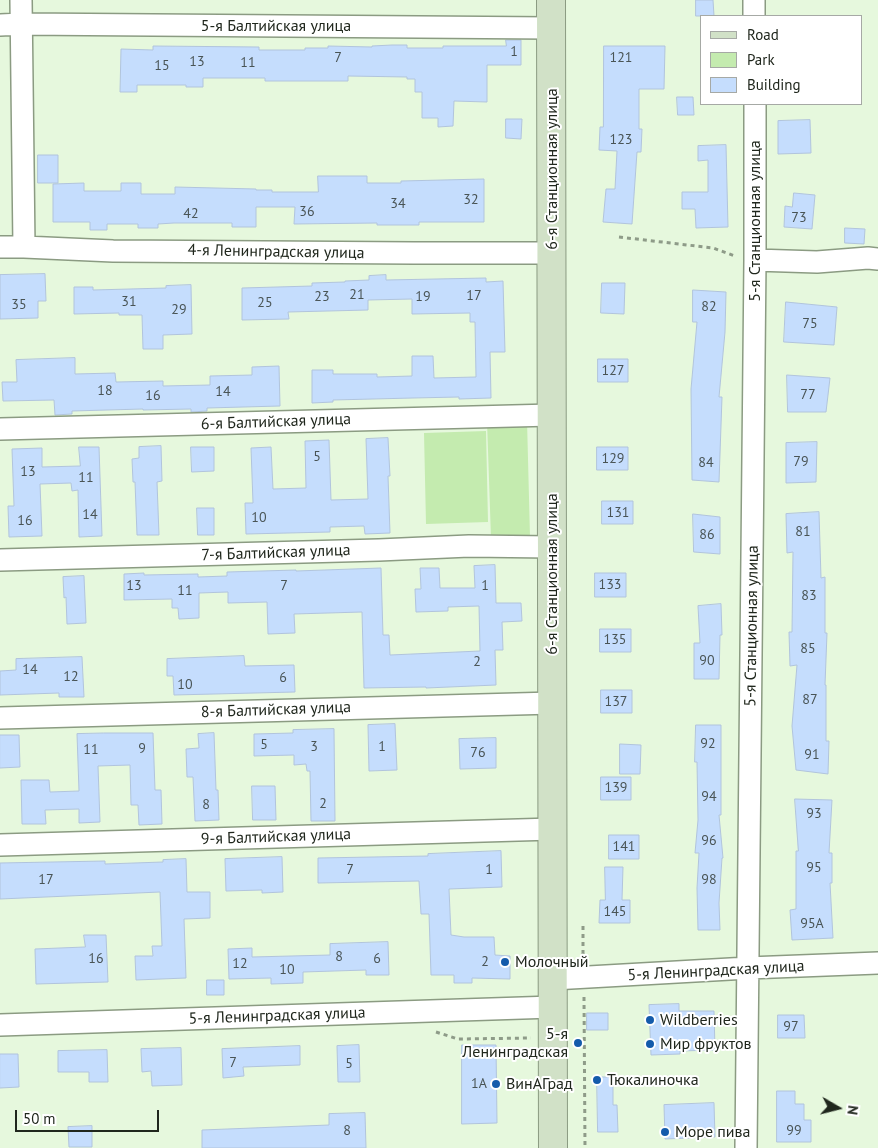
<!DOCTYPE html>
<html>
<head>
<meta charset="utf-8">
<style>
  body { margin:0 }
  #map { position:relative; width:878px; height:1148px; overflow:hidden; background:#e6f8dd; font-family:"PT Sans",sans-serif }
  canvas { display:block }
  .legend { position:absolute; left:700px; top:15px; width:162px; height:90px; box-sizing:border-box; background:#fff; border:1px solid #a6a9a5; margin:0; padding:6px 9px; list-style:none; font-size:15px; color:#20271d }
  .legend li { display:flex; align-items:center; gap:10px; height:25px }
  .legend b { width:25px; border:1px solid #a6a9a5 }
  .north { position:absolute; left:813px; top:1083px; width:50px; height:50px; -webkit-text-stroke:4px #fff; paint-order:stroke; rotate:98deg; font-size:14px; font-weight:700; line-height:20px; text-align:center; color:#20271d }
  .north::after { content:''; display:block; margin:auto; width:18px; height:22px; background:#20271d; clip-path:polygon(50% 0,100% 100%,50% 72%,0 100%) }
  .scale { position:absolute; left:15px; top:1110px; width:144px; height:22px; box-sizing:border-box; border:2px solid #20271d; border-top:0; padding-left:6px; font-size:15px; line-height:18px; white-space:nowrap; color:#20271d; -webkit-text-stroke:4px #fff; paint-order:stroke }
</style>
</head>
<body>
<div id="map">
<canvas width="878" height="1148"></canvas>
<ul class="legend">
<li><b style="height:6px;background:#d1e1c7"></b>Road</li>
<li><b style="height:14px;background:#c4ebaf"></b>Park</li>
<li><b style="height:14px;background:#c5ddfd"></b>Building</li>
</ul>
<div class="north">N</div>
<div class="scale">50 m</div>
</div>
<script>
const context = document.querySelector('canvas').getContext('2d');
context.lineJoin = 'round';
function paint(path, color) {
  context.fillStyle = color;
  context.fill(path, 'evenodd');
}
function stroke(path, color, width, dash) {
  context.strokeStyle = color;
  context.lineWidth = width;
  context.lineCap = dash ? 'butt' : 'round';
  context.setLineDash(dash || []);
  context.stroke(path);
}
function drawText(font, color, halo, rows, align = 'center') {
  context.font = font + ' "PT Sans",sans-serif';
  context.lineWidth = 4;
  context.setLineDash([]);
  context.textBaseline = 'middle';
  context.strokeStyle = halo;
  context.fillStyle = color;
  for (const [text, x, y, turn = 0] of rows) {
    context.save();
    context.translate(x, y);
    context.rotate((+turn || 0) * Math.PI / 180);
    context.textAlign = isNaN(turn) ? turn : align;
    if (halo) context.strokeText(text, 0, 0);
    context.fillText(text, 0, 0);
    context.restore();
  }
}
paint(new Path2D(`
  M527 420 530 537 491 538 487 421Z
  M486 431 488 522 426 524 424 433Z`), '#c4ebaf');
const building = new Path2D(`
  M696 0H713L714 16H696Z
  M506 40H521V65H487V102L454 101 453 126 438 127V118H422V92H415V79H407V77L348 76V81H265V78H203V87H186V85H137V92H120L121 49 153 50V46L259 47V50H305V48H328V46L372 47V46L392 45H407V48H443V46H506Z
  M604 46H665L664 89H639V129H642L641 152H637L632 224 603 222 606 189H615L617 151 599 150 600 127H603Z
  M677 97H693L694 115H678Z
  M506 119H522L521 139 506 138Z
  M810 120 811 153 778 154V121Z
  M726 145 728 227 696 228 695 209H682V192H708V160L698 161V146Z
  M38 155H58V183H38Z
  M318 176H367V183H401V181L484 179V222H419V225H377V223L294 224 295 207H256V227H232V223H174L158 224V228H138V224H107V230H90V222H53V184L84 183V191H121V183H141V194H175V187L256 189V190H272V192H318Z
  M794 193 815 195 812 229 784 227 785 206 792 207Z
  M845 228 865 229 864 244 845 243Z
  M45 274 46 301H38V318L0 319V275Z
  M386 275V280L486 278V282L503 281 505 352H490L491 398 459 399V397L413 398 333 400V402L312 403V370H333V374H377V377L412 376V356H433L434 378 476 377 475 322H470V313L412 314V299L368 300V310L288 312 289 319 242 320V288L312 286V283L345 282V281L369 280V276Z
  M602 283H625L624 314 601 313Z
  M191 285 192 334 163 335V349H143L142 315H119V313L74 314V287H93V290L166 288V286Z
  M693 290 726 292 725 332 719 397H722L719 482 692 480 691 389 697 322H693Z
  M786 302 837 307 834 345 784 342Z
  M75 358V374L115 373 116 382 163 381V386L210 385V376L252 375V367L279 366 280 406 207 408V411L191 412V409L143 410V409L72 411V414L55 415 54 400 3 401 2 382H17L16 360Z
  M598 359H628V382H598Z
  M787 375 830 378 826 412H788Z
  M388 438 390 476H388L390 533 365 534 364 526 330 527V532L246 534 245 503H253L251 448 271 447 273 489 306 488 305 441 329 440 331 500 368 499 366 439Z
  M817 442 816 482 786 483V443Z
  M161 446 162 481 157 482 159 535H137L135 482H133L132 459 139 458V447Z
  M79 447H99L102 536 79 537 78 490 72 491 71 483 40 484 42 536 9 537 8 506H14L12 449 42 448V467L80 466Z
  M191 447H214V471L192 472Z
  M597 447H628V470H597Z
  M602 501H633V524H602Z
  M197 508H214V535H198Z
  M819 512 821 578 825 577V633H827L825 685H826V741H829L828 774 796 770 792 726 797 665 790 666 789 632H792L793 552 787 553 786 514Z
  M693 514 720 517V554L694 552Z
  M495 565 496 603H521L522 621 502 622 503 650H495L496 685 426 688V687L364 688 362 612 294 614 295 633 268 634 267 602 228 603V592L199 593V618L179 619 178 608H172V599L124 600V574L144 573V575L198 574V577L227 576V572L296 570V571L381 568 383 635H389L390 655 480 651 479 606 448 607V611L416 612 415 589H421L420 568H439L440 588H475L474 566Z
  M595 573H626V597H595Z
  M84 576 86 623 67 624 66 597 64 598 63 577Z
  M721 604 722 635H720L719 679H694V643H700L698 606Z
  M600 629H631V652H600Z
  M244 656 245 666 294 665 295 692 174 695 173 676H167V659Z
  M82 657 84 697H59V693L0 695V671L16 670V659Z
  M601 690H632V713H601Z
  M395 724 397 770 369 771 368 725Z
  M696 725H721V815H719L723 858H722L719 903 720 930H698L697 888 699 853H695L698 820 697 762H695Z
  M334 729 335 821H311L310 771H307L306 764 294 765V755L254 756V734L293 733V730Z
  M104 733H153L155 790H161L162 824 139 825 138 805H131L130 765 98 766 100 822 79 823V809L45 810 46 824H22L21 780H49L50 792 79 791 77 734Z
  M214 733 216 790H218L219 820 195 821 193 777H187L186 749 199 748 198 734Z
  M0 735H19L20 767 0 768Z
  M496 738V768L460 769 459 739Z
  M620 744 641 745 640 774H620Z
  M601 777H631V800H601Z
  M252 786H275L276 820H253Z
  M795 799 832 800 829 853H832V883H830L833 938 792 940 790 910 796 909V851H798Z
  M609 835H639V859H609Z
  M501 851 502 887 449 889 451 935 464 937H494L495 955 510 956V979L472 978V983H454V975H431L429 914H421L419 881 318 883V858L428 856V854Z
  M282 857 283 892 262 893V890L226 891 225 859Z
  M186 859 187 892H210V918L184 919 186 978 136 980 135 956H153L152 946H162L160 892 0 899V863L105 861V864L163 862V860Z
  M605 867H623L622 900H630V923H599L600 900H605Z
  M84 935H106L108 982 36 984 35 949 85 947Z
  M388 942 389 975H366V970L303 972V983L271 984V978L229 979 228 949 252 948V957L330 955V944Z
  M207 980H224V995H207Z
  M679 1004V1011H714L715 1050 680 1051V1054L651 1055 649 1005Z
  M587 1013H608V1030H587Z
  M778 1015H804L805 1038H778Z
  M359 1045 360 1082H338L337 1046Z
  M462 1045H496L497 1123 462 1124Z
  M300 1046V1065L243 1067 244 1076 223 1078 222 1049Z
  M181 1048 182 1085 152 1086 151 1071 142 1072 141 1049Z
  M107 1050 108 1082H89V1072H58V1051Z
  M0 1054H18L19 1087 0 1088Z
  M597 1077H613V1105H617L618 1132H598Z
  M777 1091H795V1104H804V1120H811V1142H777Z
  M714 1103 715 1137 665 1139 664 1105Z
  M365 1113 366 1148H202V1130L329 1125V1114Z
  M92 1126V1147H69L68 1127Z`);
paint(building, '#c5ddfd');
stroke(building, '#b1c4dc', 1);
const street = new Path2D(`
  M21 0 24 247
  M754 0V16
  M0 25 21 24 551 28
  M0 247H24L113 251 414 253H552
  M755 260 817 262 868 258 878 259
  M0 429 552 415
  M0 560 379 550 469 546 552 547
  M0 718 553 703
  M0 845 553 829
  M553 979 748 968 878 963
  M0 1025 553 1007
  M746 1148 755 260V104`);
const secondary = new Path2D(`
  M551 0 553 1148`);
stroke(street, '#8b9b82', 24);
stroke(secondary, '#8b9b82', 30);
stroke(new Path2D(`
  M619 237 713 248 735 256
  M583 926V958
  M584 997 585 1148
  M436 1032 458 1039 531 1038`), '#8e9b88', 3, [4, 4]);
stroke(street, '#fff', 21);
stroke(secondary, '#d1e1c7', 28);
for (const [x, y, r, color] of [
  [505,962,5,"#145bab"],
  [650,1020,5,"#145bab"],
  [578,1043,5,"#145bab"],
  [650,1044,5,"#145bab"],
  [597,1080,5,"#145bab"],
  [496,1084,5,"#145bab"],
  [665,1132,5,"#145bab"]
]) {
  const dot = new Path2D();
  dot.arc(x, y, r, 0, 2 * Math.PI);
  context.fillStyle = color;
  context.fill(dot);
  stroke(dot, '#fff', 2);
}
drawText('14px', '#495455', null, [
  ["1",514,52],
  ["7",338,58],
  ["121",621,58],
  ["13",197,62],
  ["11",248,63],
  ["15",162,66],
  ["123",621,140],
  ["32",471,200],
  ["34",398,204],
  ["36",307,212],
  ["42",191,214],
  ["73",799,218],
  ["21",357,295],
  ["17",474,296],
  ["23",322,297],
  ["19",423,297],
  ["31",129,302],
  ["25",265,303],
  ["35",19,305],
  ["82",709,307],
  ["29",179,310],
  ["75",810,324],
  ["127",613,371],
  ["18",105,391],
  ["14",223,392],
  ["77",808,395],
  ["16",153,396],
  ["5",317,457],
  ["129",613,459],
  ["79",801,462],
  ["84",706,463],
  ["13",28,472],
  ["11",86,478],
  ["131",618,513],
  ["14",90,515],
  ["10",259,518],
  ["16",25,521],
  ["81",803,532],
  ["86",707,535],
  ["133",610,585],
  ["13",134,586],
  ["7",284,586],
  ["1",485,586],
  ["11",185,591],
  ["83",809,596],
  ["135",615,640],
  ["85",808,649],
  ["90",707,661],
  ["2",477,662],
  ["14",30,670],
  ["12",71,677],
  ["6",283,678],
  ["10",185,685],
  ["87",810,700],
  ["137",616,702],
  ["92",708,744],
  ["5",264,745],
  ["3",314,747],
  ["1",382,747],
  ["9",142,749],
  ["11",91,750],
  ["76",478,753],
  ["91",812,755],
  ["139",616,788],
  ["94",709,797],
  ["2",323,804],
  ["8",206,805],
  ["93",814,814],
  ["96",709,841],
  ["141",624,847],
  ["95",814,868],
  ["7",350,870],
  ["1",489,870],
  ["17",46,880],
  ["98",709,880],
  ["145",615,912],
  ["95А",812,924],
  ["8",339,957],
  ["16",96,959],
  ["6",377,959],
  ["2",485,962],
  ["12",240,964],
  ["10",287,970],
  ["97",791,1027],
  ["7",233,1063],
  ["5",349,1064],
  ["1А",479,1084],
  ["8",347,1131],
  ["99",794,1131]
]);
drawText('16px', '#20271d', '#fff', [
  ["5-я Балтийская улица",276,26],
  ["6-я Станционная улица",552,169,-90],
  ["5-я Станционная улица",755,221,-90],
  ["4-я Ленинградская улица",276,252,1],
  ["6-я Балтийская улица",276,422,-2],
  ["7-я Балтийская улица",276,553,-2],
  ["6-я Станционная улица",552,574,-90],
  ["5-я Станционная улица",752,626,-89],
  ["8-я Балтийская улица",276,710,-2],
  ["9-я Балтийская улица",276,837,-2],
  ["5-я Ленинградская улица",716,971,-3],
  ["5-я Ленинградская улица",277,1016,-2]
]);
drawText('16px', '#20271d', '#fff', [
  ["Молочный",515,962],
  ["Wildberries",660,1020],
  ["5-я",568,1034,"right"],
  ["Ленинградская",568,1052,"right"],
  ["Мир фруктов",660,1044],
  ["Тюкалиночка",607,1080],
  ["ВинАГрад",506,1084],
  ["Море пива",675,1132]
], 'left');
</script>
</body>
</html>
